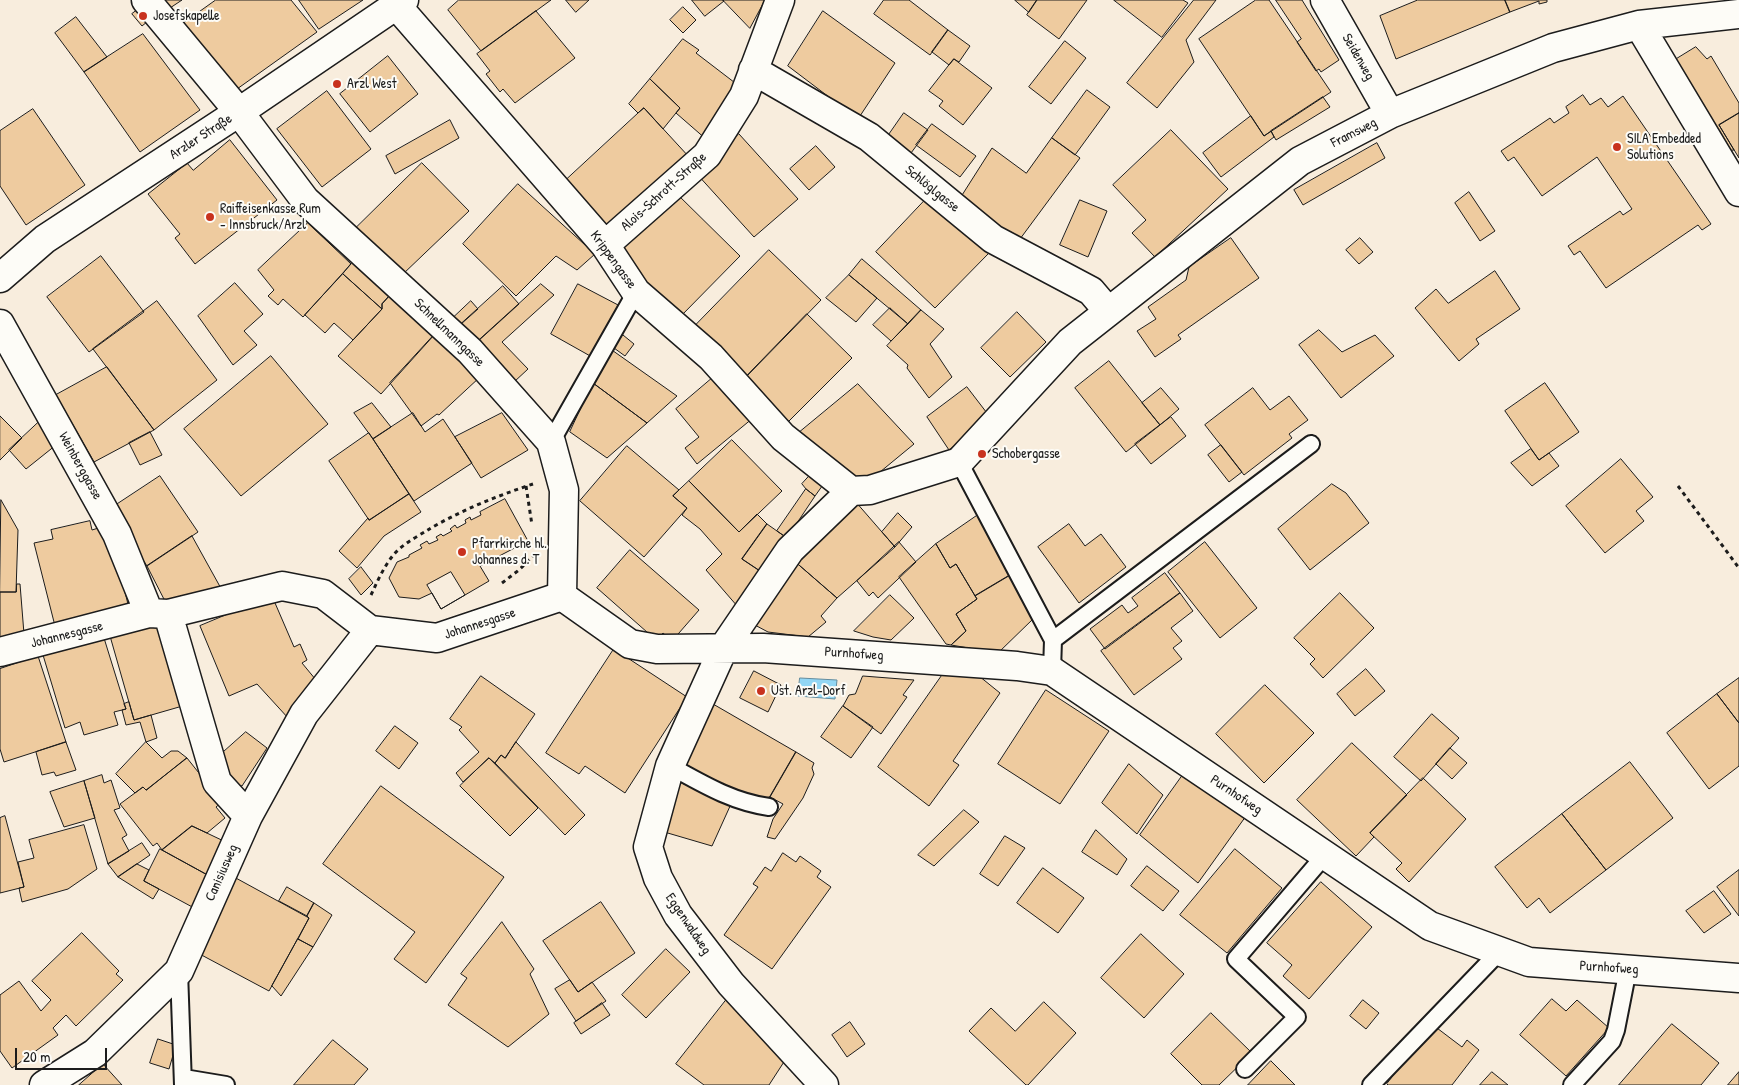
<!DOCTYPE html>
<html>
<head>
<meta charset="utf-8">
<style>
  body { margin:0 }
  #map { position:relative; width:1739px; height:1085px; overflow:hidden; background:#f8eddd; font-family:"Patrick Hand",sans-serif }
  canvas { display:block }
  .scale { position:absolute; left:15px; top:1048px; width:92px; height:22px; box-sizing:border-box; border:2px solid #1c1c1c; border-top:0; padding-left:6px; font-size:15px; line-height:18px; white-space:nowrap; color:#1c1c1c; -webkit-text-stroke:4px #fdfcf7; paint-order:stroke }
</style>
</head>
<body>
<div id="map">
<canvas width="1739" height="1085"></canvas>
<div class="scale">20 m</div>
</div>
<script>
const context = document.querySelector('canvas').getContext('2d');
context.lineJoin = 'round';
function paint(path, color) {
  context.fillStyle = color;
  context.fill(path, 'evenodd');
}
function stroke(path, color, width, dash) {
  context.strokeStyle = color;
  context.lineWidth = width;
  context.lineCap = dash ? 'butt' : 'round';
  context.setLineDash(dash || []);
  context.stroke(path);
}
function drawText(font, color, halo, rows, align = 'center') {
  context.font = font + ' "Patrick Hand",sans-serif';
  context.lineWidth = 4;
  context.setLineDash([]);
  context.textBaseline = 'middle';
  context.strokeStyle = halo;
  context.fillStyle = color;
  for (const [text, x, y, turn = 0] of rows) {
    context.save();
    context.translate(x, y);
    context.rotate((+turn || 0) * Math.PI / 180);
    context.textAlign = isNaN(turn) ? turn : align;
    if (halo) context.strokeText(text, 0, 0);
    context.fillText(text, 0, 0);
    context.restore();
  }
}
const water = new Path2D(`
  M800 678 837 680 835 699 798 696Z`);
paint(water, '#92d6f4');
stroke(water, '#638c9e', 1);
const building = new Path2D(`
  M151 0H182L161 14Z
  M216 0H291L317 32 237 89 184 23Z
  M299 0H363L319 29Z
  M459 0H551L481 51 448 10Z
  M566 0H589L576 12Z
  M692 0H723L724 1 705 16Z
  M723 0H765L750 28Z
  M884 0H909L948 30 930 55 874 14Z
  M1015 0H1037L1029 12Z
  M1037 0H1087L1059 39 1027 15Z
  M1114 0H1183L1188 3 1162 37Z
  M1194 0H1216L1186 40 1194 62 1157 108 1127 83Z
  M1256 0H1269L1331 92 1264 136 1199 39Z
  M1276 0H1302L1339 60 1321 72 1319 69 1316 71 1297 42 1301 39Z
  M1418 0H1505L1510 12 1396 59 1380 16Z
  M1505 0H1547V2L1539 4V1L1510 12Z
  M144 5 153 17 142 26 132 14Z
  M683 7 696 20 683 33 670 20Z
  M536 11 575 58 515 103 503 89 500 92 486 74 490 71 477 54Z
  M823 11 895 63 858 119 788 66Z
  M76 17 107 57 84 72 55 33Z
  M948 30 970 46 959 62 954 59 949 65 932 52Z
  M143 34 200 110 140 152 84 72Z
  M683 39 699 50 696 53 743 89 707 140 676 113 680 108 650 79Z
  M1065 41 1086 58 1051 104 1029 87Z
  M1696 47 1707 59 1711 56 1739 103V113L1719 125 1734 150 1724 151 1670 63Z
  M388 56 418 94 370 132 340 94Z
  M954 59 992 88 963 125 939 106 943 101 929 91Z
  M650 79 680 108 663 129 644 108 638 113 629 104Z
  M1087 90 1110 107 1075 155 1052 138Z
  M327 91 371 149 322 187 277 129Z
  M1583 95 1590 105 1601 98 1608 107 1623 96 1711 224 1702 230 1698 225 1606 288 1580 251 1574 255 1568 246 1620 211 1623 215 1632 209 1597 157 1542 196 1514 157 1508 161 1501 151 1550 118 1554 123 1569 113 1566 107Z
  M1323 97 1330 107 1276 140 1271 131Z
  M644 108 690 158 610 231 565 181Z
  M33 109 85 185 26 225 0 186V131Z
  M904 113 928 130 911 153 888 136Z
  M1739 113V158L1719 125Z
  M1251 116 1264 136 1271 131 1274 137 1221 177 1203 153Z
  M450 120 459 138 395 174 386 156Z
  M932 124 976 156 960 177 916 145Z
  M1171 130 1228 189 1155 257 1132 233 1146 220 1113 185Z
  M739 134 798 199 754 237 696 173Z
  M1052 138 1080 158 1020 239 957 203 992 148 1026 173Z
  M230 140 277 200 195 264 175 238 180 234 148 194 187 163 193 170Z
  M1377 143 1385 158 1303 205 1294 190Z
  M816 146 835 167 809 190 790 169Z
  M422 163 469 211 402 275 356 228Z
  M518 184 595 254 577 270 556 256 516 296 463 244Z
  M674 191 740 256 680 317 614 252Z
  M1469 192 1495 231 1480 241 1455 203Z
  M929 196 989 253 935 308 876 252Z
  M1080 200 1107 211 1088 257 1060 245Z
  M308 223 351 264 303 317 283 299 278 305 268 296 274 290 258 270Z
  M1231 238 1259 278 1178 335 1181 339 1155 357 1137 331 1156 319 1148 307 1186 280 1189 267Z
  M1360 238 1373 252 1359 264 1346 250Z
  M769 250 821 300 747 376 695 326Z
  M101 256 144 312 89 352 47 297Z
  M356 258 393 292 382 304V309L343 274Z
  M862 259 921 310 908 324 849 275Z
  M1495 271 1520 309 1476 339 1479 344 1459 361 1415 308 1436 289 1448 303Z
  M343 274 382 309 353 340 334 323 325 333 305 315Z
  M849 275 877 298 856 322 826 298Z
  M235 283 263 314 244 331 257 345 233 365 198 316Z
  M541 284 554 295 502 342 528 369 514 382 476 343Z
  M578 284 620 306 592 357 551 334Z
  M503 286 519 304 476 343 460 325Z
  M393 292 435 334 381 394 338 356 382 309V304Z
  M157 301 217 380 154 430 93 349Z
  M471 301 478 309 460 325 453 318Z
  M890 308 908 324 891 341 873 325Z
  M921 310 944 329 930 344 952 377 929 398 907 368 908 365 887 346Z
  M1017 312 1046 342 1010 377 981 348Z
  M807 314 852 358 788 422 744 379Z
  M1319 330 1342 352 1375 335 1394 356 1341 398 1299 345Z
  M435 334 480 377 439 415 437 414 421 426 390 383Z
  M623 335 634 344 625 356 614 348Z
  M609 348 677 396 647 423 593 383Z
  M271 356 328 424 241 496 184 429Z
  M1109 361 1160 425 1126 452 1075 388Z
  M107 367 154 430 94 462 56 395Z
  M716 375 753 418 697 464 685 448 699 437 676 409Z
  M593 383 647 423 607 458 570 432Z
  M1545 383 1579 432 1539 460 1505 411Z
  M858 384 914 444 863 486 795 436Z
  M967 387 990 417 949 450 927 417Z
  M1161 388 1179 409 1160 425 1142 403Z
  M1253 388 1270 410 1289 396 1308 420 1289 434 1292 438 1244 475 1205 425Z
  M372 403 391 427 373 439 354 413Z
  M413 413 425 432 443 419 472 463 414 501 373 439Z
  M502 413 528 450 481 478 455 437Z
  M0 416 22 438 0 460Z
  M1171 417 1186 436 1151 464 1135 444Z
  M41 420 56 445 26 469 9 450Z
  M150 432 162 455 140 465 129 443Z
  M369 433 409 494 369 520 329 461Z
  M732 440 782 491 739 532 689 481Z
  M1221 445 1242 472 1229 482 1208 455Z
  M627 446 679 490 673 496 687 508 644 557 580 501Z
  M1531 449 1539 460 1549 453 1559 466 1532 486 1511 463Z
  M1621 459 1653 497 1636 511 1644 521 1605 553 1566 506Z
  M813 472 825 482 815 496 806 489 802 484Z
  M160 476 198 532 147 566 110 509Z
  M689 481 739 532 757 514 767 524 742 559 763 573 738 607 706 570 722 554 700 529 682 515 687 508 673 496Z
  M1332 484 1346 493 1369 523 1310 570 1278 529Z
  M806 489 815 496 787 538 777 531Z
  M409 494 421 512 384 536 357 568 339 551 368 518 369 520Z
  M505 499 528 541 480 566 489 581 441 609 432 593 419 599 399 597 389 578 397 562 409 557V555L422 548 420 545 427 541 429 544 438 540 436 537 441 534 443 536 452 531 450 529 455 525 457 528 466 523 465 520 470 517 471 520 481 515 480 512Z
  M1 500 18 530 16 592H0Z
  M855 501 895 547 837 598 792 559Z
  M898 513 912 527 895 547 882 532Z
  M978 515 1012 574 975 596 956 564 950 568 936 544Z
  M90 521 92 530 108 525 129 608 55 626 34 543 53 539 51 530Z
  M767 524 787 538 763 573 742 559Z
  M1069 524 1085 546 1101 534 1126 567 1079 603 1038 547Z
  M192 536 223 592 168 607 147 566Z
  M899 542 916 562 878 598 873 592 869 596 857 581Z
  M1205 542 1257 608 1220 638 1168 572Z
  M936 544 950 568 956 564 977 599 956 614 966 631 951 645 946 644 899 577Z
  M630 550 699 610 672 641 663 633 656 640 597 588Z
  M792 559 837 598 821 616 826 622 808 637 768 632 753 624Z
  M361 567 373 583 361 595 349 579Z
  M451 572 465 595 441 609 427 585Z
  M1165 573 1180 593 1105 649 1090 629 1122 605 1128 613 1138 606 1132 598Z
  M1012 574 1033 619 998 653 951 645 966 631 956 614 977 599 975 596Z
  M17 584H20L24 634 0 640V592H16Z
  M1180 593 1193 611 1171 628 1182 641 1173 648 1182 659 1134 695 1101 651Z
  M1340 593 1374 628 1323 678 1310 664 1315 659 1294 638Z
  M890 595 914 618 891 640 873 637 854 631Z
  M272 596 294 647 300 644 307 660 302 663 316 680 289 719 257 684 229 696 200 626Z
  M162 621 186 705 134 720 110 636Z
  M104 638 126 709 114 712 118 725 84 735 80 722 65 728 43 655Z
  M614 649 687 697 625 793 585 766 579 774 546 753Z
  M38 656 66 742 4 762 0 749V669Z
  M950 664 979 676 1000 693 953 761 959 765 929 806 878 767Z
  M1366 669 1385 691 1355 716 1337 694Z
  M754 671 781 685 768 712 740 698Z
  M481 676 535 714 505 758 501 755 495 763 489 758 463 782 456 773 479 752 459 730 462 727 450 719Z
  M863 676 914 680 903 695 907 697 881 734 843 706 849 695 855 694Z
  M1739 678V723L1717 694Z
  M1265 685 1314 733 1264 783 1216 734Z
  M1046 690 1109 731 1060 804 998 764Z
  M1717 694 1739 723V766L1709 789 1667 733Z
  M129 702 134 720 151 715 157 738 146 742 140 722 126 725 122 710 126 709 124 704Z
  M713 704 796 752 770 797 757 799 724 790 679 763Z
  M843 706 873 727 851 758 821 737Z
  M1432 714 1459 738 1421 781 1394 757Z
  M395 726 418 743 399 769 376 751Z
  M246 732 267 748 242 786 225 781 219 756Z
  M66 742 76 770 56 776 54 772 42 775 36 752Z
  M146 742 162 758 171 751H178L187 758 146 790 143 787 135 793 116 774Z
  M516 742 585 815 565 835 495 763 501 755 505 758Z
  M1352 743 1407 795 1370 833 1374 837 1356 856 1297 800Z
  M1450 748 1467 763 1452 779 1436 764Z
  M796 752 814 763 812 768 814 774 803 798 775 839 767 837 773 819 783 804 770 797Z
  M187 758 222 802 216 807 225 818 207 833 192 826 162 850 157 843 153 846 120 804 143 787 146 790Z
  M489 758 538 808 510 836 460 786Z
  M1630 762 1673 818 1606 870 1562 814Z
  M1129 764 1163 795 1137 834 1102 803Z
  M1185 772 1246 816 1198 883 1140 835Z
  M102 775 104 783 111 780 120 808 114 810 127 835 122 838 129 851 108 864 84 781Z
  M1423 778 1466 819 1409 882 1396 869 1402 863 1370 833Z
  M84 781 95 818 64 827 50 792Z
  M677 781 731 804 712 846 654 829Z
  M381 786 504 877 426 983 394 959 415 932 323 864Z
  M964 810 979 822 934 866 918 855Z
  M1562 814 1606 870 1550 913 1539 898 1527 908 1495 867Z
  M5 816 24 887 0 893V818Z
  M84 825 97 869 68 889 22 902 19 888 24 887 18 862 34 858 29 840Z
  M192 826 230 844 213 878 162 850Z
  M1096 830 1127 859 1117 875 1082 852Z
  M1005 836 1025 848 998 886 980 874Z
  M142 843 150 855 118 877 108 864Z
  M160 849 213 878 196 909 144 881Z
  M1235 849 1282 888 1227 953 1180 915Z
  M783 853 796 862 800 856 821 871 817 877 831 887 772 969 724 935 758 887 753 884 765 867 771 871Z
  M137 864 149 870 144 881 159 889 153 899 118 877Z
  M1147 866 1179 891 1163 911 1131 886Z
  M1043 868 1084 898 1058 933 1017 903Z
  M1739 870V916L1717 887Z
  M234 877 309 918 269 991 194 951Z
  M1321 882 1372 927 1309 999 1283 976 1292 965 1267 943Z
  M287 887 314 903 307 916 279 901Z
  M1714 891 1731 914 1704 933 1686 911Z
  M601 902 635 953 578 992 543 941Z
  M314 903 332 915 313 947 298 939 309 918 307 916Z
  M502 922 534 969 530 974 549 1014 508 1047 448 1005 467 978 461 974Z
  M82 933 119 971 116 974 123 980 76 1026 66 1015 53 1028 58 1035 12 1068 0 1051V995L19 981 41 1011 51 1000 32 981Z
  M1141 934 1184 974 1144 1018 1101 978Z
  M298 939 313 947 281 996 272 986Z
  M666 949 690 972 646 1018 622 995Z
  M570 980 578 992 592 982 606 1001 576 1021 555 989Z
  M727 999 791 1051 769 1085H704L676 1064Z
  M1552 999 1566 1011 1577 1000 1609 1028 1566 1076 1520 1035Z
  M1363 1000 1379 1013 1366 1029 1350 1016Z
  M1044 1002 1076 1033 1028 1085H1026L969 1031 991 1008 1015 1031Z
  M602 1003 610 1015 581 1034 574 1023Z
  M1211 1013 1252 1053 1219 1085H1202L1171 1054Z
  M850 1022 865 1044 847 1057 832 1035Z
  M1672 1024 1719 1063 1701 1085H1619Z
  M1433 1025 1462 1047 1467 1040 1479 1050 1452 1085H1388L1387 1084Z
  M158 1039 176 1045 169 1069 150 1063Z
  M333 1040 368 1069 354 1085H294Z
  M1271 1061 1295 1085H1248Z
  M103 1064 122 1085H79Z
  M1492 1072 1508 1085H1480Z
  M1739 1072V1085H1728Z`);
paint(building, '#eecb9f');
stroke(building, '#1c1c1c', 1);
const lane = new Path2D(`
  M551 442 636 292
  M959 462 1053 640 1052 671
  M1053 640 1311 444
  M670 766C701 783 732 802 769 807
  M179 971 183 1085
  M1245 1069 1297 1017 1236 959 1325 855
  M184 1078 226 1085
  M1371 1085 1500 951
  M1572 1085 1612 1041 1616 1030 1628 969`);
const street = new Path2D(`
  M146 0 239 112 305 200 470 351 551 442 564 490 562 596
  M1325 0 1390 114
  M397 6 605 245 636 292 711 357 783 437 851 491
  M1639 25 1739 192
  M753 70 869 137 993 239 1091 291 1108 311
  M605 245 707 155 744 96 780 0
  M0 324 117 534 149 613
  M168 614 217 782 248 816
  M0 652 149 613 168 614 282 586 323 594 370 630 437 638 562 596 630 644 657 649 763 648 1017 666 1052 671 1430 926 1529 962 1739 978
  M44 1085 95 1053 179 971 248 816 304 714 370 630
  M824 1085 731 984 678 915 658 878 648 847 670 766 724 647 790 550 851 491 870 490 959 462 1070 342 1300 161 1390 114 1553 48 1639 25 1739 14`);
const secondary = new Path2D(`
  M0 278 45 239 239 112 404 0`);
stroke(lane, '#1c1c1c', 20);
stroke(street, '#1c1c1c', 31);
stroke(secondary, '#1c1c1c', 31);
stroke(new Path2D(`
  M526 486 532 525
  M1678 486 1739 568
  M502 583 519 570 533 556
  M371 595C378 580 385 564 396 552 406 542 420 535 431 528 464 509 497 496 533 484`), '#1c1c1c', 3, [4, 4]);
stroke(lane, '#fdfcf7', 16);
stroke(street, '#fdfcf7', 28);
stroke(secondary, '#fdfcf7', 28);
for (const [x, y, r, color] of [
  [143,16,5,"#c8321e"],
  [337,84,5,"#c8321e"],
  [1617,147,5,"#c8321e"],
  [210,217,5,"#c8321e"],
  [982,454,5,"#c8321e"],
  [462,552,5,"#c8321e"],
  [761,691,5,"#c8321e"]
]) {
  const dot = new Path2D();
  dot.arc(x, y, r, 0, 2 * Math.PI);
  context.fillStyle = color;
  context.fill(dot);
  stroke(dot, '#fdfcf7', 2);
}
drawText('14px', '#1c1c1c', '#fdfcf7', [
  ["Josefskapelle",153,16],
  ["Arzl West",347,84],
  ["SILA Embedded",1627,139],
  ["Solutions",1627,155],
  ["Raiffeisenkasse Rum",220,209],
  ["- Innsbruck/Arzl",220,225],
  ["Schobergasse",992,454],
  ["Pfarrkirche hl.",472,544],
  ["Johannes d. T",472,560],
  ["Ust. Arzl-Dorf",771,691]
], 'left');
drawText('14px', '#1c1c1c', '#fdfcf7', [
  ["Seidenweg",1358,57,60],
  ["Framsweg",1354,133,-27],
  ["Arzler Straße",201,137,-33],
  ["Schlöglgasse",932,189,39],
  ["Alois-Schrott-Straße",664,192,-42],
  ["Krippengasse",613,260,54],
  ["Schnellmanngasse",449,333,44],
  ["Weinberggasse",80,466,61],
  ["Johannesgasse",480,624,-18],
  ["Johannesgasse",67,635,-14],
  ["Purnhofweg",854,654,4],
  ["Purnhofweg",1236,795,34],
  ["Canisiusweg",222,873,-66],
  ["Eggenwaldweg",688,924,56],
  ["Purnhofweg",1609,968,4]
]);
</script>
</body>
</html>
